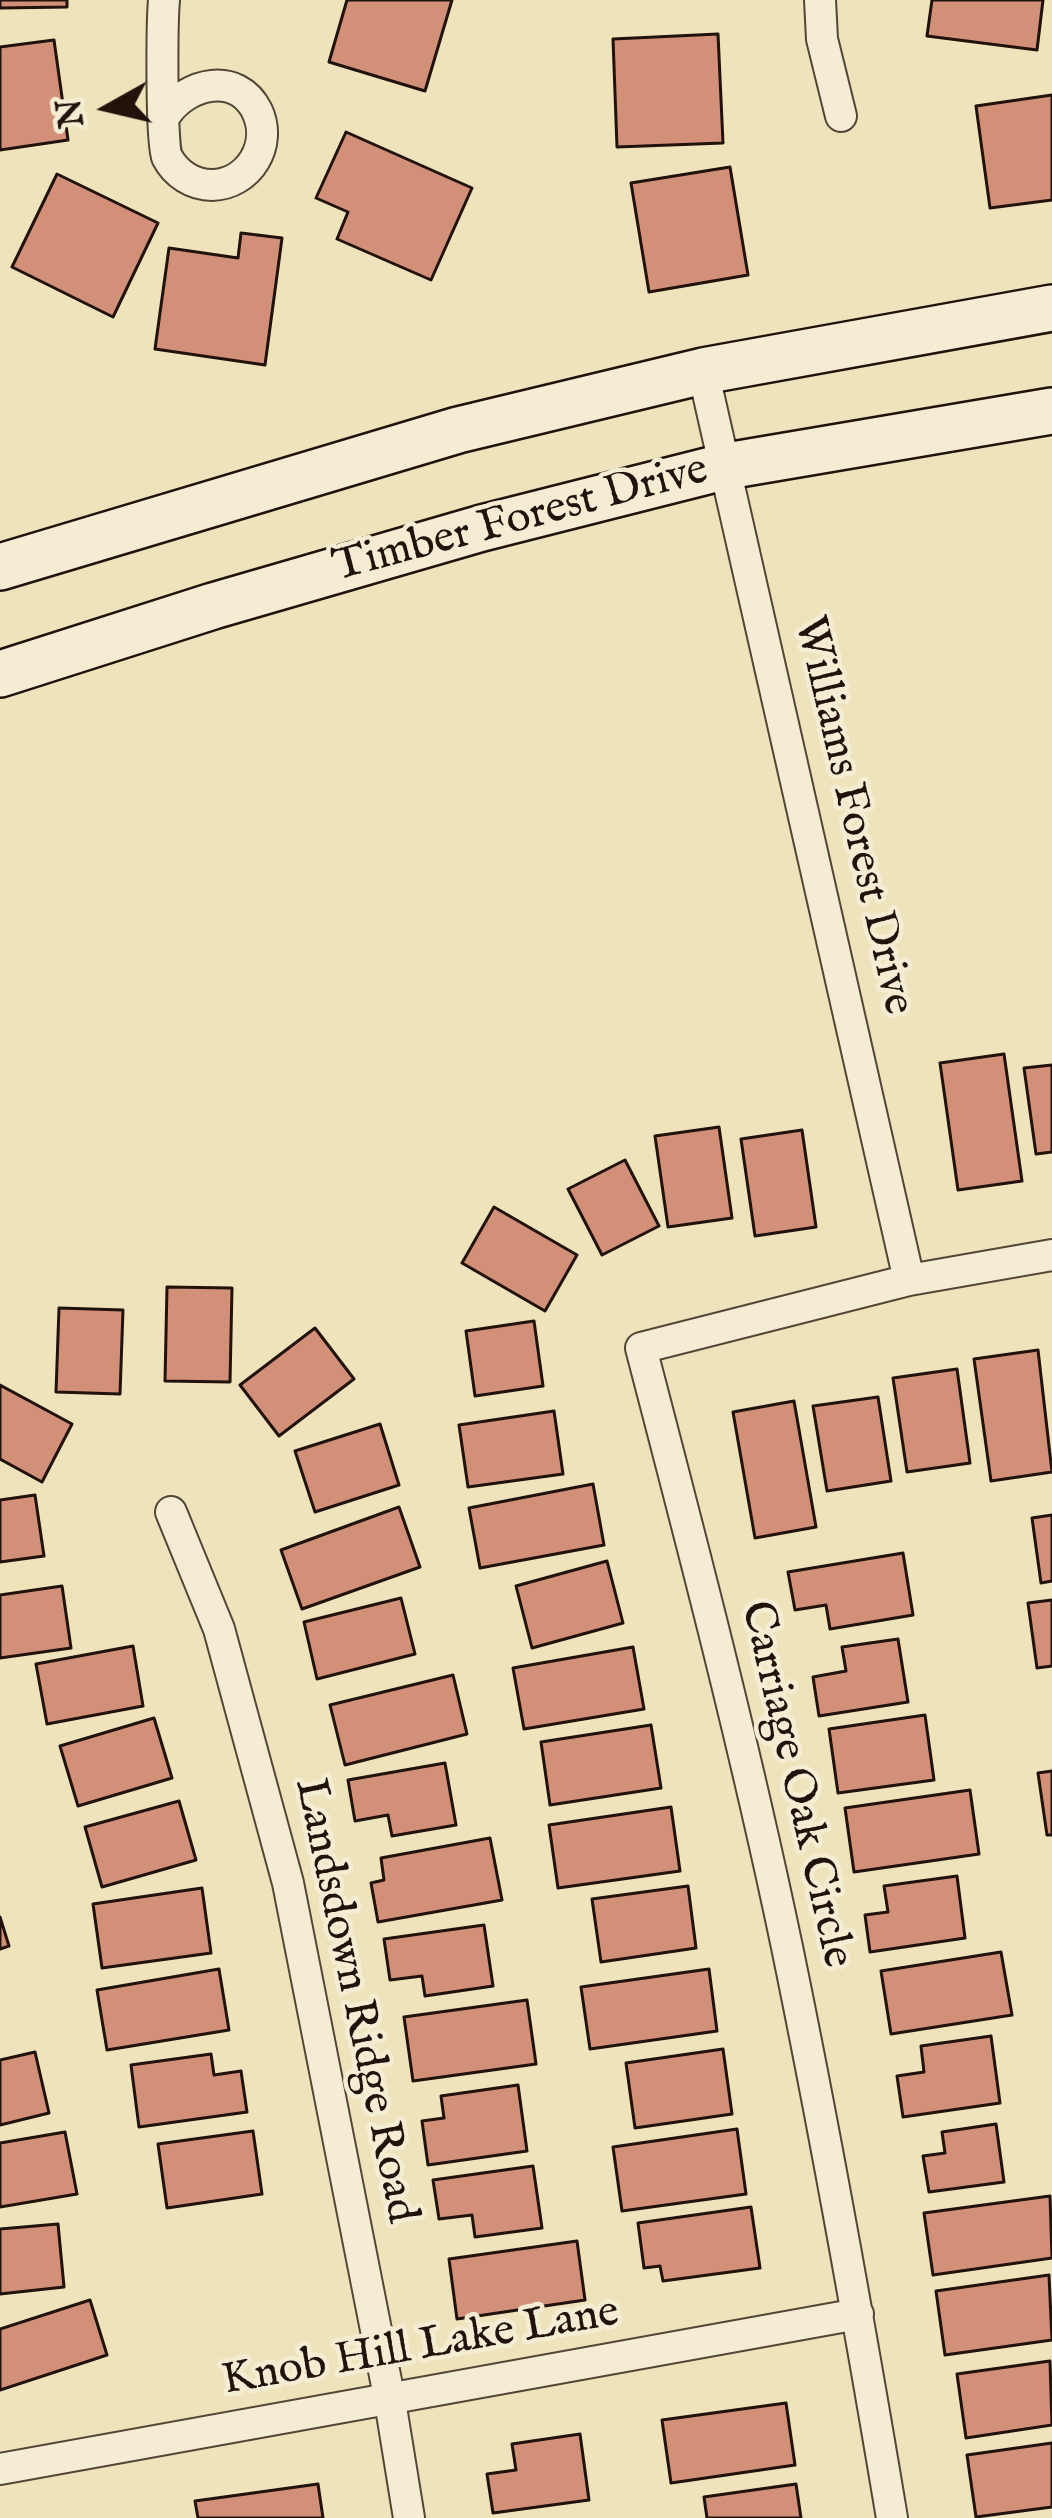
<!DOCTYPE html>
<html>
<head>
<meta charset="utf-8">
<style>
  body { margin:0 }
  #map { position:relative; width:1052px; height:2518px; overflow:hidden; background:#eee3bb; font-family:"IM FELL English",serif }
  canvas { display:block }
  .north { position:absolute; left:48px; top:48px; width:120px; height:120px; -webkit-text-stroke:9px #f4edd3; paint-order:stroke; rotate:262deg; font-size:33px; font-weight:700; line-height:48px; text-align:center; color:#21120b }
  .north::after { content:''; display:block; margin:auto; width:42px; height:54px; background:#21120b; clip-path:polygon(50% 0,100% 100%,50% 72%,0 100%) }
</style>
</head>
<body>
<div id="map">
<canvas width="1052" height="2518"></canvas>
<div class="north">N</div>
</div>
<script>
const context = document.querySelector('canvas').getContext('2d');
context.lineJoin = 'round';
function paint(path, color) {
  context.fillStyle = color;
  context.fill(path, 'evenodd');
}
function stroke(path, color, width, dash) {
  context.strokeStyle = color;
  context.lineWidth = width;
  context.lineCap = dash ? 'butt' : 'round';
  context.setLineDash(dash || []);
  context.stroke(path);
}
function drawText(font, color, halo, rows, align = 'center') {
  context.font = font + ' "IM FELL English",serif';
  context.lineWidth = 9;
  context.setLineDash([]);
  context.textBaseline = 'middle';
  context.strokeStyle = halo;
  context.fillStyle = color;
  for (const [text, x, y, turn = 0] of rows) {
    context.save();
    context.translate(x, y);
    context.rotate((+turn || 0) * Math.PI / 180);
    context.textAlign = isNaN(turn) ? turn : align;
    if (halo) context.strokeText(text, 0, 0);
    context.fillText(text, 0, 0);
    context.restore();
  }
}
const building = new Path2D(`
  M0 0H67V7L0 8Z
  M347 0H452L425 91 329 62Z
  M932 0H1043L1037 50 927 36Z
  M718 34 723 143 617 147 613 39Z
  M54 40 68 140 0 150V47Z
  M1052 95V200L990 208 976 106Z
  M346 132 472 188 431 280 337 239 348 212 316 198Z
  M730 167 748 275 649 292 631 183Z
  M57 174 158 223 113 317 12 267Z
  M241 233 282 238 265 365 155 349 169 248 238 258Z
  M1004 1054 1022 1181 958 1190 940 1063Z
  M1052 1065V1152L1036 1154 1024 1068Z
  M719 1127 732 1218 668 1227 655 1136Z
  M802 1130 816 1227 755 1236 741 1139Z
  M625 1160 659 1226 602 1255 568 1189Z
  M494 1207 577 1255 545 1311 462 1263Z
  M167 1287 232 1288 230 1382 165 1381Z
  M59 1308 123 1310 120 1394 56 1392Z
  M534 1321 543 1386 475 1396 466 1331Z
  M315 1328 354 1379 279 1436 240 1385Z
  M1038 1350 1052 1472 991 1481 974 1359Z
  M957 1369 970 1463 907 1472 893 1378Z
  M0 1385 72 1424 42 1482 0 1459Z
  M878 1397 891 1481 827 1491 813 1406Z
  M794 1401 816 1527 755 1538 733 1412Z
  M554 1411 563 1474 468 1487 459 1425Z
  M380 1424 399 1485 315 1512 295 1451Z
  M593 1484 604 1545 480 1568 469 1508Z
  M35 1495 44 1556 0 1562V1500Z
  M399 1507 420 1567 302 1609 281 1550Z
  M1052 1515V1581L1041 1583 1032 1518Z
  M903 1553 913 1615 830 1629 826 1605 795 1610 788 1572Z
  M607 1561 623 1623 532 1648 516 1586Z
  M62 1586 71 1648 0 1658V1595Z
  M401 1598 415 1654 317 1679 304 1622Z
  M1052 1600V1666L1037 1668 1028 1603Z
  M898 1639 908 1702 819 1716 813 1677 846 1671 842 1647Z
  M133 1646 143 1706 47 1724 36 1664Z
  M633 1647 644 1709 524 1729 513 1668Z
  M453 1675 467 1734 345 1765 330 1705Z
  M925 1715 934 1780 838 1793 829 1729Z
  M154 1718 172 1778 78 1806 60 1746Z
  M651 1725 661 1788 550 1805 541 1742Z
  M445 1763 456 1825 392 1836 388 1815 355 1821 348 1780Z
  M1052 1771V1835H1047L1038 1773Z
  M970 1790 979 1854 854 1872 845 1808Z
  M179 1801 196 1860 102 1887 85 1827Z
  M671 1807 680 1871 558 1888 549 1825Z
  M490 1838 502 1900 378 1922 371 1883 384 1880 381 1858Z
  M957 1876 965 1938 870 1952 865 1915 888 1912 884 1886Z
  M688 1886 696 1948 601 1962 592 1899Z
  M202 1888 211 1953 102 1968 93 1904Z
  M0 1917 9 1946 0 1949Z
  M484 1925 493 1986 425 1996 422 1976 390 1980 384 1939Z
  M1001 1952 1012 2015 891 2034 881 1971Z
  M219 1969 229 2030 107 2050 97 1990Z
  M709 1969 717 2031 590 2049 581 1987Z
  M527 2000 536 2064 413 2081 404 2017Z
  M991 2036 1000 2103 903 2117 897 2076 924 2072 921 2046Z
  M723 2049 732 2114 635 2128 626 2063Z
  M35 2052 49 2113 0 2125V2060Z
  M211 2054 214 2075 241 2071 247 2112 139 2127 131 2065Z
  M518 2085 527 2151 428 2165 422 2121 444 2118 441 2096Z
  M996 2124 1004 2182 929 2192 923 2156 945 2153 942 2132Z
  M737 2129 746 2194 622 2211 613 2147Z
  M253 2131 262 2194 167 2208 158 2144Z
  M65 2132 77 2194 0 2207V2143Z
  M533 2166 542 2228 475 2237 472 2215 439 2219 433 2180Z
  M1050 2196 1052 2258 933 2275 924 2213Z
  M751 2207 760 2268 663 2281 660 2266 644 2268 638 2223Z
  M58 2224 64 2287 0 2294V2229Z
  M577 2241 585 2300 457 2319 449 2259Z
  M1049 2275 1052 2340 945 2355 936 2291Z
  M90 2300 107 2355 0 2390V2329Z
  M1050 2361 1052 2425 966 2438 957 2374Z
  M786 2403 795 2465 671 2483 662 2420Z
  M580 2434 589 2500 493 2513 487 2474 516 2470 512 2444Z
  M1052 2443V2507L976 2517 967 2455Z
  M318 2484 323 2518H198L195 2501Z
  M796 2484 801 2518H707L704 2497Z`);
paint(building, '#d29079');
stroke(building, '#21120b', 3);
const minor = new Path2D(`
  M164 0C162 22 161 145 167 157 176 174 193 185 212 185 249 184 273 145 257 111 237 71 187 83 166 114
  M820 0 822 39 841 116
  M703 371 909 1280
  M171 1512 219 1629 288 1883 390 2401 409 2518
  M0 2469 858 2314
  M892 2518C860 2327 826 2136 787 1947 745 1746 693 1547 641 1348L909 1280 1052 1255`);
const secondary = new Path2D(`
  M0 567 458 430 703 371 1052 308
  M0 674 213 606 482 528 727 466 1052 411`);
stroke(minor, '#544637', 34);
stroke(secondary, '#21120b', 50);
stroke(minor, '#f4edd3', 30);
stroke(secondary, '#f4edd3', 45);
drawText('45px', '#21120b', '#f4edd3', [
  ["Timber Forest Drive",521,521,-15],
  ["Williams Forest Drive",851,816,77],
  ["Carriage Oak Circle",794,1785,77],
  ["Landsdown Ridge Road",353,2001,78],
  ["Knob Hill Lake Lane",421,2349,-10]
]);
</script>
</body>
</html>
